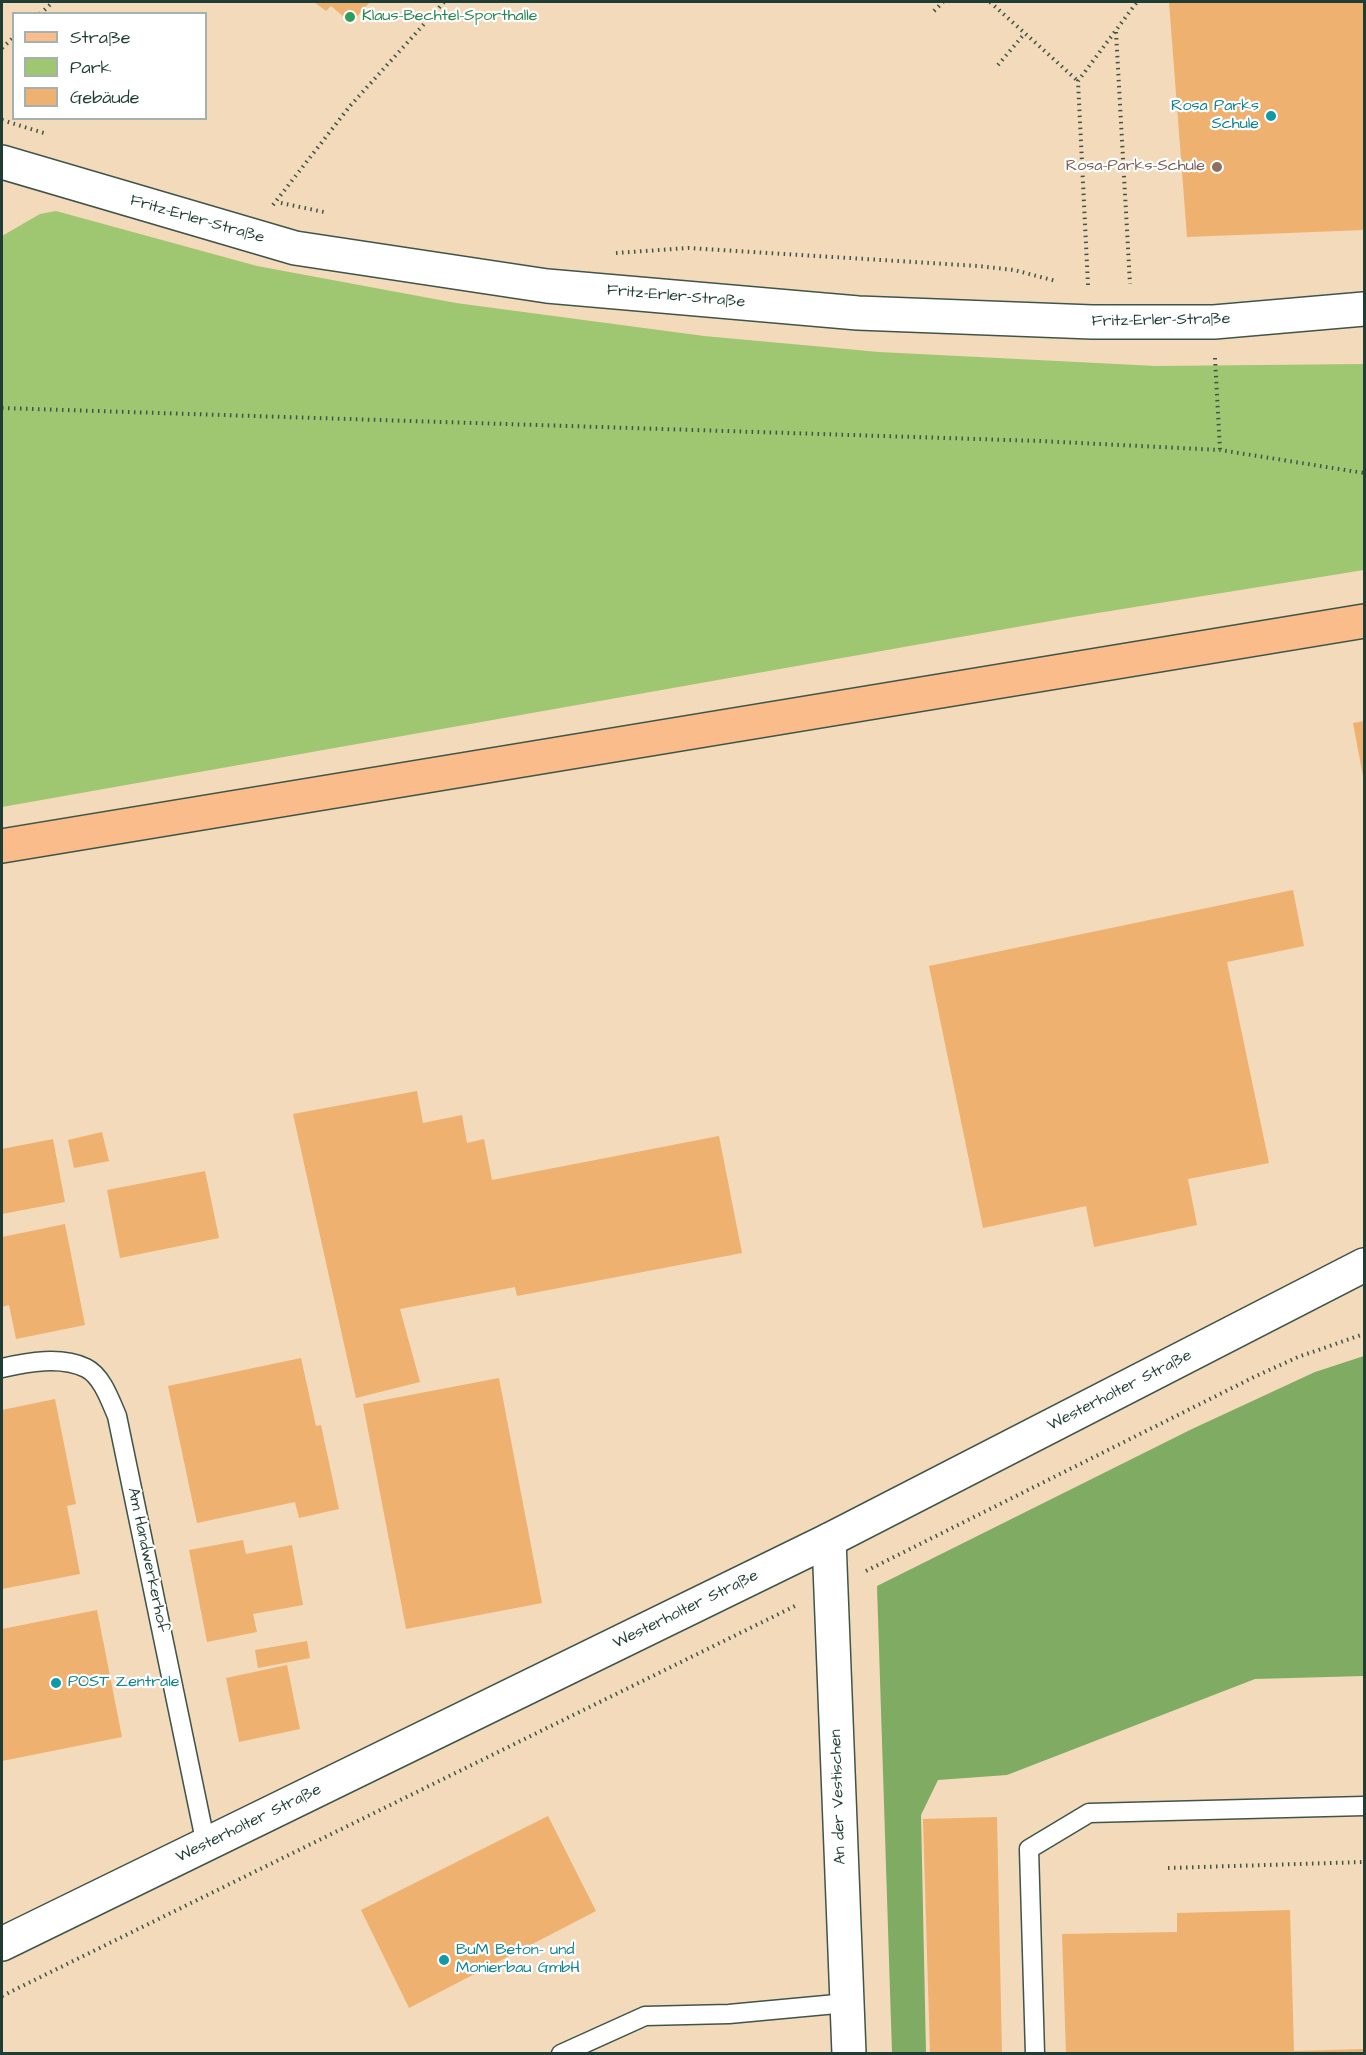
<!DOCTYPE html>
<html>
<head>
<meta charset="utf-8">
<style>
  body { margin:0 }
  #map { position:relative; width:1366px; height:2055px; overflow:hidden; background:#f3daba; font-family:"Architects Daughter",sans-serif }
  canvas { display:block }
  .frame { position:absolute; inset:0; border:3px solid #1f3d34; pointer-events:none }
  .legend { position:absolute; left:12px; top:12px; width:195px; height:108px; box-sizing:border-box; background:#fff; border:2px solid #a5b1ae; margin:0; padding:8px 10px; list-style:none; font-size:18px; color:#1f3d34 }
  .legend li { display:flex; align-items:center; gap:12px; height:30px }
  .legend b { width:30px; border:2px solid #a5b1ae }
</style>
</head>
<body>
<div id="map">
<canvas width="1366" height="2055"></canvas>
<div class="frame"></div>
<ul class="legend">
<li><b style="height:8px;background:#f9bc8a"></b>Straße</li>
<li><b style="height:16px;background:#9fc671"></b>Park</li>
<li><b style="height:16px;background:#eeb170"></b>Gebäude</li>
</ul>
</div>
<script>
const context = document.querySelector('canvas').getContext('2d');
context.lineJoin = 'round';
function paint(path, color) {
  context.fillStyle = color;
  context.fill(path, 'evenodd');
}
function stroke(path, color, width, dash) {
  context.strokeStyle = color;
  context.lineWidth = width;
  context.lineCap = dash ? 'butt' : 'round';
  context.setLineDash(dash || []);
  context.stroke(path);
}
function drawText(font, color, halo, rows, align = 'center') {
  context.font = font + ' "Architects Daughter",sans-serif';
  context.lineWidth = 4.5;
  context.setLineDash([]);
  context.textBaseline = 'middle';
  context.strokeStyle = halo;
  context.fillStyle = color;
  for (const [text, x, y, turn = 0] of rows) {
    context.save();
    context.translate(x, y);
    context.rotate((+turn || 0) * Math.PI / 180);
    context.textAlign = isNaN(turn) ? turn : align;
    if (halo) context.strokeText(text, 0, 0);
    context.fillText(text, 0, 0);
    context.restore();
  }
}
paint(new Path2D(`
  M56 211 257 266 456 303 704 336 879 352 1156 366 1364 364V570L1073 617 2 807V236L40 214Z`), '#9fc671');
paint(new Path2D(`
  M1364 1356V1676L1255 1679 1007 1775 938 1780 921 1815 926 2053H892L877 1586 1192 1429 1315 1372Z`), '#7fab63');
paint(new Path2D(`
  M314 2H370L351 23 331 6 326 11Z
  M1169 2H1364V230L1187 237Z
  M1364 721V776H1363L1353 723Z
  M1293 890 1304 946 1227 962 1269 1163 1188 1179 1197 1225 1094 1247 1086 1206 983 1228 929 966Z
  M417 1091 423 1123 462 1115 467 1143 484 1139 492 1180 719 1136 742 1253 517 1296 515 1287 400 1309 420 1382 356 1398 293 1114Z
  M102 1132 109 1161 74 1168 68 1140Z
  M53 1139 65 1202 2 1214V1149Z
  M205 1171 219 1238 120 1258 107 1190Z
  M65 1224 85 1325 16 1339 9 1305 2 1307V1237Z
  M301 1358 316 1426 321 1425 339 1509 299 1518 295 1502 197 1523 168 1386Z
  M499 1378 542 1603 406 1629 363 1404Z
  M55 1399 76 1504 67 1506 80 1574 2 1589V1410Z
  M243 1540 246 1554 292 1545 303 1605 253 1614 257 1632 207 1642 189 1550Z
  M97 1610 122 1737 2 1761V1629Z
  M307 1641 310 1658 258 1668 255 1650Z
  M287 1665 300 1729 239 1742 226 1678Z
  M548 1816 596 1911 409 2008 361 1910Z
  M997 1817 1002 2054H930L923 1819Z
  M1290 1910 1294 2051 1364 2049V2054H1066L1062 1934 1177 1932V1913Z`), '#eeb170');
const service = new Path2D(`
  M2 1368C28 1362 61 1356 86 1368 102 1376 110 1400 117 1416L206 1845
  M561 2054 645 2016 729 2014 847 2003
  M1035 2054 1029 1849 1089 1813 1364 1806`);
const minor = new Path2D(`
  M2 162 295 248 547 286 858 313 1092 322H1214L1364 309
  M829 1540 849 2054`);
const tertiary = new Path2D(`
  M2 1944 829 1540 1364 1265`);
const primary = new Path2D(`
  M2 846 1364 621`);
stroke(service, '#3f5548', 21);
stroke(minor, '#3f5548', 36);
stroke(tertiary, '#3f5548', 36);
stroke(primary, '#3f5548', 36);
stroke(new Path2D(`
  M990 2 1078 81
  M934 11 943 2
  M40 14 53 2
  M1116 32 1130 284
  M2 48 14 37
  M998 65 1025 33
  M2 120 44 133
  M281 203 324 212
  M273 205 350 106 444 2
  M616 253 688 248 978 266 1014 270 1056 281
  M1088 285 1078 81 1137 2
  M1215 358 1220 450
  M2 408 1040 441 1220 450 1364 473
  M866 1571 1254 1377 1298 1357 1364 1334
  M1168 1868 1364 1862
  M2 1996 795 1606`), '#3f5548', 4, [1.5, 4.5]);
stroke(service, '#fff', 18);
stroke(minor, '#fff', 33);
stroke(tertiary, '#fff', 33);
stroke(primary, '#f9bc8a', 33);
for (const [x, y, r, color] of [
  [350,17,6,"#2e9e5b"],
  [1271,116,6,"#0f9aa8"],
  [1217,167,6,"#8d6e63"],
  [56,1683,6,"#0f9aa8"],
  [444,1960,6,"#0f9aa8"]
]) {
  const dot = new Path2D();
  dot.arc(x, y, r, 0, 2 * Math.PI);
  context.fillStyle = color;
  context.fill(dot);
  stroke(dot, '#fff', 2);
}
drawText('16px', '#27864d', '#fff', [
  ["Klaus-Bechtel-Sporthalle",362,17]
], 'left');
drawText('16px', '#0d838f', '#fff', [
  ["Rosa Parks",1259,107,"right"],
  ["Schule",1259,125,"right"],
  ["POST Zentrale",68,1683],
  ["BuM Beton- und",456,1951],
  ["Monierbau GmbH",456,1969]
], 'left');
drawText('16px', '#785e54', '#fff', [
  ["Rosa-Parks-Schule",1205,167]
], 'right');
drawText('16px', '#1f3d34', '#fff', [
  ["Fritz-Erler-Straße",197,220,16],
  ["Fritz-Erler-Straße",676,297,5],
  ["Fritz-Erler-Straße",1161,321,-1],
  ["Westerholter Straße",1120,1391,-27],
  ["Am Handwerkerhof",147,1560,78],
  ["Westerholter Straße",686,1610,-26],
  ["An der Vestischen",839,1797,-92],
  ["Westerholter Straße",249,1824,-26]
]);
</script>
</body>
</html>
